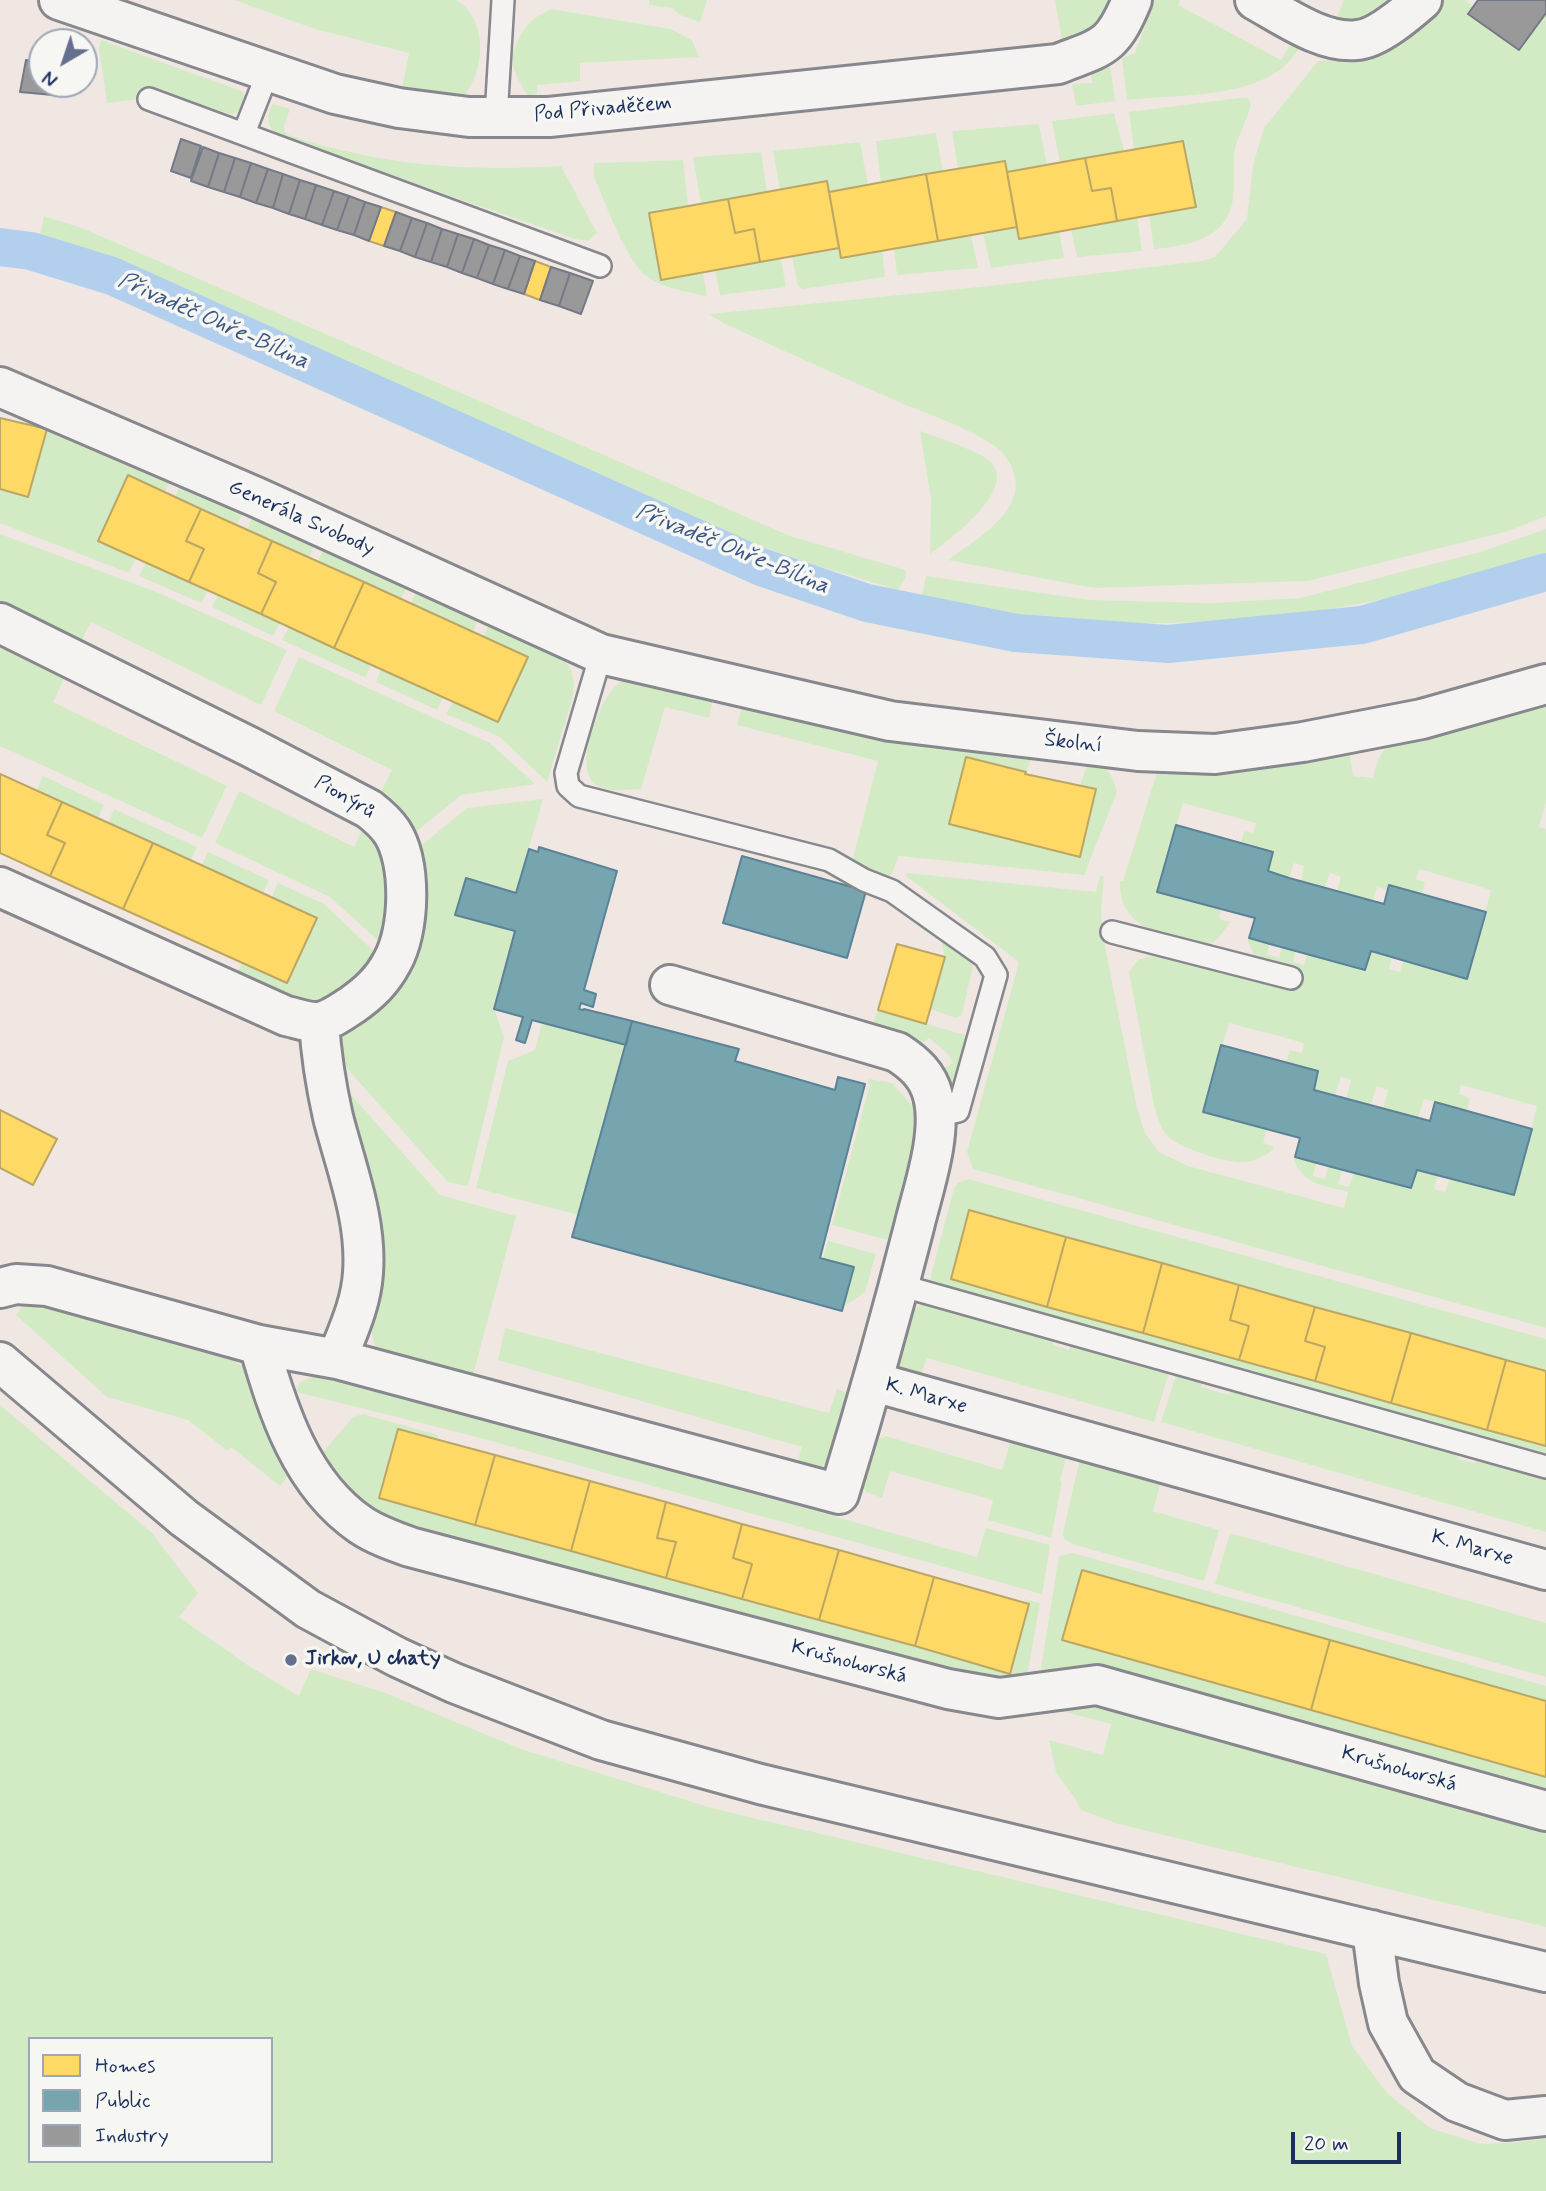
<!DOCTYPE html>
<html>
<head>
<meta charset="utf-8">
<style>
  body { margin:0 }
  #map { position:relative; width:1546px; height:2191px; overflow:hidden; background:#f0e7e3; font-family:Mynerve,sans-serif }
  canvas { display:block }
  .legend { position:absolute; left:28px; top:2037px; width:245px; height:126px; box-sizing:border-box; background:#f6f6f2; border:2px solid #9ea6b7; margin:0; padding:9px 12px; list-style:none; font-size:21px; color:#1b2f5e }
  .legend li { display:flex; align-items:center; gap:14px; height:35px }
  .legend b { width:35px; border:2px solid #9ea6b7 }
  .north { position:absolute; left:28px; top:28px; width:70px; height:70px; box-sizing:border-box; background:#f6f6f2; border:2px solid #9ea6b7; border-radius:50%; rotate:219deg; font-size:19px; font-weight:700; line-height:28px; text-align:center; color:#1b2f5e }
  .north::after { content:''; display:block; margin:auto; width:24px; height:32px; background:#666f8d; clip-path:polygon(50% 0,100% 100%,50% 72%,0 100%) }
  .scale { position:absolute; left:1291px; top:2132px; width:110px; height:32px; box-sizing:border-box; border:4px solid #1b2f5e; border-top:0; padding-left:9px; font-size:21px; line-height:24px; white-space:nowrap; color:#1b2f5e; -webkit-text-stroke:5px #f6f6f2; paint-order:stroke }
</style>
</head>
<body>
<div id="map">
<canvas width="1546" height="2191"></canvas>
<ul class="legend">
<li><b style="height:19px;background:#ffd966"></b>Homes</li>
<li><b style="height:19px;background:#76a5af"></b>Public</li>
<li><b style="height:19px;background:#999"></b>Industry</li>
</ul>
<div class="north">N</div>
<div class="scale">20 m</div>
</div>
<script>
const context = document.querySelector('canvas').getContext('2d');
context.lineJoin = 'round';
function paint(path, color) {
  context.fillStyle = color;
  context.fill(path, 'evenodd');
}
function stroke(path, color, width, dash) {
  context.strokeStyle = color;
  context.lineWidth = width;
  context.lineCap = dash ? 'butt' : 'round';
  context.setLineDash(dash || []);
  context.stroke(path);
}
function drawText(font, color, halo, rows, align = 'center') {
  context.font = font + ' Mynerve,sans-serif';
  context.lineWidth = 7;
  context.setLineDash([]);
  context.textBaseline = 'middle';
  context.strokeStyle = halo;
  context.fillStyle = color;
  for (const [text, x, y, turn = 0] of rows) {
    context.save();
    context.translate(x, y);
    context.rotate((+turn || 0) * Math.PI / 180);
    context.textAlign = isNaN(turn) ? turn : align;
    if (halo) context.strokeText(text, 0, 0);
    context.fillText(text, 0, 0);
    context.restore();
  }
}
paint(new Path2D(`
  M234 0H457C488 21 486 70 463 97L402 89 409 53 318 30Z
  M649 0H707L700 22 680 15 672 8 649 5Z
  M1055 0H1116L1097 32 1063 46Z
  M1155 0H1180L1178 5 1281 60 1290 45 1299 49C1291 59 1284 69 1272 75 1231 98 1173 95 1127 100L1122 58 1135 53Z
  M1344 0H1405C1381 13 1364 28 1336 19Z
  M1443 0H1465L1473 6 1468 14 1519 50 1546 13V516L1505 532 1307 581 1093 588 948 560C972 542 1022 514 1015 478 1013 466 1005 454 996 447 966 426 927 414 894 400 837 375 780 349 723 323L709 314 989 286 1202 261 1215 257 1247 219 1253 165 1264 128 1318 61 1358 59 1422 19Z
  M552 9 671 29 692 40 699 57 580 63V81L537 85V94L528 96C515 74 506 62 519 38 528 22 535 16 552 9Z
  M101 40 244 92 243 106 232 115 150 88 141 99 107 103 99 49Z
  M1110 64 1115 101 1076 106 1072 84 1092 83 1091 73Z
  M1247 97 1251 103C1248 121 1236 137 1234 155 1233 169 1235 184 1233 199 1228 239 1187 246 1154 249L1149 215 1183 141 1134 149 1129 112Z
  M273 104 290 109 284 126 285 132 288 135C376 165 469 172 561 166L597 233 588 241 575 239 279 137C267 128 265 116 273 104Z
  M1114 113 1124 151 1060 163 1052 121Z
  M1039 124 1047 165 1007 172 1005 161 958 169 952 131Z
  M936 133 943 172 881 183 876 141Z
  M860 142 868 185 829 192 826 181 780 190 773 151Z
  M761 152 767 192 701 204 693 157Z
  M683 160 688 207 650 213 661 280 703 273 707 296C687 292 666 289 649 278 626 263 606 203 594 177V163Z
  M44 216 82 228 790 536 906 570 905 578 898 590 808 563 733 536 131 264 39 239Z
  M1137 217 1142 251 1077 257 1071 229Z
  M1017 227 1019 239 1059 231 1064 258 991 268 983 233Z
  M971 235 978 268 897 275 894 249Z
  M839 248 841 258 882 251 885 277 802 289 798 286 792 257Z
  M781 259 786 287 720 295 715 270Z
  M36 414 174 473 165 492 127 476 98 540 136 558 129 573 0 523V489L28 496 47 429 31 424Z
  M920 431C935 437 981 451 991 462 1017 491 950 539 930 554L931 499Z
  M183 478 246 507 237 524 175 497Z
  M255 511 317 540 309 557 247 529Z
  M1546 529V553C1500 567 1455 584 1408 594 1287 621 1161 630 1037 618 999 614 960 603 922 596L926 576 1089 600 1210 603 1300 598 1480 552Z
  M0 534 154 591 287 650 261 705 91 622 79 646 0 611Z
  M327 543 410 581 401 599 318 561Z
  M146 562 208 590 201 603 139 576Z
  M419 585 481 613 473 632 411 603Z
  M218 595 280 623 273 636 212 607Z
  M491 618 557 648 571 670 574 682 572 700 547 782 500 737 446 714 453 702 498 722 527 657 484 637Z
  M289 627 371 665 366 676 364 677 282 640Z
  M0 645 66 675 53 702 227 786 202 838 0 746Z
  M299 657 490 743 535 784 461 795 406 840 377 800 392 770 274 711Z
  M381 669 443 697 437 710 376 682Z
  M626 678 713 699 709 718 665 707 641 789C628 789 610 793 598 786 571 771 598 705 614 688 617 684 622 681 626 678Z
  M1546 696V802L1539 827 1546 829V1328L973 1169 967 1152 1019 962 906 876 907 873 1096 892 1100 875 1104 877 1101 909 1103 936 1137 1108 1145 1133 1159 1152 1188 1166 1344 1208 1348 1192C1321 1184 1304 1186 1293 1158L1316 1163 1313 1176 1325 1179 1328 1166 1342 1170 1338 1184 1349 1187 1354 1173 1411 1188 1417 1170 1438 1175 1434 1189 1445 1192 1450 1178 1514 1195 1537 1106 1461 1085 1459 1094 1470 1098 1467 1111 1424 1099 1418 1118 1383 1109 1388 1090 1377 1086 1371 1105 1346 1099 1351 1080 1341 1076 1335 1095 1314 1090 1318 1071 1286 1062 1290 1050 1302 1053 1304 1043 1229 1023 1203 1112 1267 1129 1263 1143 1275 1147C1268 1155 1257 1160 1246 1162 1233 1165 1184 1149 1172 1140 1161 1132 1158 1118 1154 1106L1129 972 1138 960 1154 955 1176 957 1296 988 1301 973 1256 959 1247 939 1249 938 1270 944 1267 954 1279 958 1282 947 1295 951 1293 962 1304 965 1307 954 1365 970 1371 951 1392 957 1389 969 1400 972 1403 961 1467 979 1491 890 1419 869 1416 879 1425 882 1422 894 1389 885 1388 890 1377 887 1373 901 1337 891 1341 877 1330 873 1325 887 1301 881 1304 866 1294 863 1289 878 1268 871 1273 852 1241 843 1244 831 1253 833 1256 823 1183 803 1158 891 1221 910 1219 919 1230 922C1225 929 1219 939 1212 943 1201 948 1191 944 1180 941 1149 932 1118 919 1120 881H1123L1157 772 1162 766 1349 748 1353 776 1373 778C1376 762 1380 753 1392 741Z
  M742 705 1026 752 1032 758 1025 774 966 757 949 824 1080 856 1096 790 1080 785 1089 760C1106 763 1113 777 1117 792L1084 875 899 856 889 880 872 875 852 862 878 761 737 725Z
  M43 776 104 805 98 818 37 790Z
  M239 791 354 847 366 822 393 878 385 947 330 897 215 843Z
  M543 799 516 893 466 878 455 914 515 931 494 1009 504 1037 468 1186 448 1182 335 1055 339 1037 344 1028 368 1009 412 853 467 808Z
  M114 809 197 847 191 860 108 823Z
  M208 852 269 880 263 893 202 865Z
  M278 883 324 904 379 956 351 993 309 1007 234 979 242 963 287 983 317 918 272 897Z
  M922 929H932L972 960 973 965 962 1015 956 1018 930 1009 944 954 942 942Z
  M878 1010 972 1037 955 1101 944 1068 953 1063 948 1054 929 1038 921 1044 873 1022Z
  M542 1022 626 1045 578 1215 476 1188 508 1061 535 1050Z
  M869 1079 892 1083 914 1108 918 1141 892 1241 832 1225 870 1084 868 1083Z
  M338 1080 440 1195 516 1216 471 1382 377 1358 372 1333 373 1247Z
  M968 1179 1546 1339V1458L929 1283 954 1188 958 1183Z
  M828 1241 876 1254 865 1292 843 1307 854 1267 823 1258Z
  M38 1301 219 1351 242 1366 250 1374 290 1473 280 1486 231 1447 228 1451 188 1420 107 1397 16 1315 24 1305Z
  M924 1302 1054 1337 1053 1345 1069 1350 1072 1341 1170 1369 1154 1422 927 1358 919 1380 899 1371 896 1360 911 1312Z
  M505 1328 829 1413 837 1389 845 1392 849 1397 830 1461 811 1472 793 1474 802 1447 498 1360Z
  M1177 1372 1203 1378 1201 1387 1229 1395 1232 1387 1460 1451 1458 1459 1475 1463 1478 1456 1546 1475V1532L1161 1422Z
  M318 1375 647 1463 977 1557 986 1528 1050 1545 1042 1594 462 1433 296 1392 300 1382Z
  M0 1405 152 1533 198 1593 179 1617 249 1666 299 1696 311 1669 388 1694 521 1749 712 1808 1326 1954 1352 2046 1387 2093 1430 2128 1481 2144 1521 2142 1546 2138V2191H0ZM30 2039H271V2161H30Z
  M363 1414 438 1435 437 1439 398 1429 380 1498 1010 1673 1029 1605 1024 1599 1040 1603 1026 1682 995 1686 390 1523 371 1512 318 1458 353 1417Z
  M886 1436 1002 1470 1012 1437 1068 1451 1060 1481 1062 1482 1051 1538 988 1520 993 1500 890 1471 882 1498 866 1492 860 1483 875 1440Z
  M1081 1454 1163 1474 1153 1511 1219 1530 1204 1581 1075 1545 1064 1539 1063 1533Z
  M1230 1533 1546 1623V1677L1215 1584Z
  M1073 1553 1546 1686V1800L1039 1681 1059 1556Z
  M1094 1696 1546 1822V1927L1118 1824 1081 1810 1076 1800 1056 1772 1049 1740 1103 1755 1111 1724 1057 1710 1069 1698Z`), '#d3ebc5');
const homes = new Path2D(`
  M1183 141 1196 207 1117 221 1111 188 1092 191 1085 158Z
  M1085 158 1092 191 1111 188 1117 221 1019 239 1007 172Z
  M1005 161 1017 227 938 241 926 174Z
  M926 174 938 241 841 258 829 192Z
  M827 181 839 248 760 262 754 229 735 233 728 199Z
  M728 199 735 233 754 229 760 262 661 280 649 213Z
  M381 207 396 212 384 246 369 241Z
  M535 261 551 267 540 300 524 294Z
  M0 418 47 429 28 497 0 489Z
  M128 475 201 509 186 541 204 549 189 582 98 541Z
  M201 509 272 541 258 573 276 582 261 614 189 582 204 549 186 541Z
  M272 541 364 582 334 648 261 614 276 582 258 573Z
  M364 582 528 657 498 722 334 648Z
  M966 757 1026 772 1025 774 1096 789 1080 857 949 824Z
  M0 774 62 802 47 835 65 843 50 876 0 853Z
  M62 802 153 843 123 909 50 876 65 843 47 835Z
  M153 843 317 918 287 983 123 909Z
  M897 944 945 957 926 1024 878 1010Z
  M0 1110 57 1139 33 1185 0 1168Z
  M969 1210 1066 1237 1047 1307 951 1279Z
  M1066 1237 1162 1263 1143 1333 1047 1307Z
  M1162 1263 1239 1285 1230 1320 1249 1326 1239 1360 1143 1333Z
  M1239 1285 1315 1307 1305 1341 1325 1347 1315 1381 1239 1360 1249 1326 1230 1320Z
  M1315 1307 1411 1333 1391 1403 1315 1381 1325 1347 1305 1341Z
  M1411 1333 1506 1360 1487 1430 1391 1403Z
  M1506 1360 1546 1371V1446L1487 1430Z
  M398 1429 495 1455 475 1525 379 1498Z
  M495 1455 590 1481 571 1551 475 1525Z
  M590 1481 666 1502 657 1538 676 1542 666 1578 571 1551Z
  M666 1502 742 1524 733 1558 752 1564 742 1599 666 1578 676 1542 657 1538Z
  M742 1524 839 1550 819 1620 742 1599 752 1564 733 1558Z
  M839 1550 934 1577 915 1646 819 1620Z
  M1082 1570 1330 1640 1311 1710 1062 1640Z
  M934 1577 1029 1604 1010 1674 915 1646Z
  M1330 1640 1546 1701V1777L1311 1710Z`);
paint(homes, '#ffd966');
stroke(homes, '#bba664', 2);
const public = new Path2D(`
  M1176 825 1273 852 1268 871 1289 878 1384 904 1389 885 1486 912 1467 979 1371 951 1365 970 1270 944 1249 938 1255 918 1157 892Z
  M539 847 617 871 584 990 596 994 593 1007 581 1003 579 1009 583 1010 584 1009 632 1021 626 1045 532 1020 525 1043 516 1040 523 1017 494 1009 515 931 455 915 466 878 516 893 529 849 538 852Z
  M742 856 866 891 847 958 723 923Z
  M632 1021 739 1049 735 1061 835 1090 838 1077 865 1084 820 1258 854 1267 842 1311 572 1237Z
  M1221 1045 1318 1071 1314 1090 1430 1121 1435 1102 1532 1129 1514 1195 1417 1170 1411 1188 1328 1166 1295 1157 1300 1138 1203 1112Z`);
paint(public, '#76a5af');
stroke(public, '#5b8297', 2);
const industry = new Path2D(`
  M1478 0H1546V13L1519 50 1468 14Z
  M26 60 42 63V84H65L64 96 20 92Z
  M181 139 201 146 191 178 171 171Z
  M203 147 219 153 208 187 191 181Z
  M219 153 235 158 224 192 208 187Z
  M235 158 251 163 240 197 224 192Z
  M251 163 268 169 256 203 240 197Z
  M268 169 283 174 273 208 256 203Z
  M283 174 300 180 289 214 273 208Z
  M300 180 316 185 305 219 289 214Z
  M316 185 334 191 322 225 305 219Z
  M334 191 349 196 337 230 322 225Z
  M349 196 365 202 354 235 337 230Z
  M365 202 381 207 369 241 354 235Z
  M396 212 412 218 400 251 384 246Z
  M412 218 427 223 415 257 400 251Z
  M427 223 442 229 431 262 415 257Z
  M442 229 458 234 447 267 431 262Z
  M458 234 474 239 462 273 447 267Z
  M474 239 489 245 477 278 462 273Z
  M489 245 505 250 493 284 477 278Z
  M505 250 520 256 508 289 493 284Z
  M520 256 535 261 524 294 508 289Z
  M551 267 570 273 559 306 540 300Z
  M570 273 593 281 581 314 559 306Z`);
paint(industry, '#999');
stroke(industry, '#737987', 2);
stroke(new Path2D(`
  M0 247 31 251 112 276 761 567 867 603 1016 633 1168 644 1362 625 1546 572`), '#b2d0ee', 38);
const service = new Path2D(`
  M149 99 600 266
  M496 117 503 0
  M244 133 268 72
  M601 654 566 773 568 786 579 796 829 860 864 880 892 891 985 957 996 975 958 1111 936 1116
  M1112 932 1291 978
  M899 1285 1546 1467`);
const minor = new Path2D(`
  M59 0 335 94 399 108 469 117H549L1058 64C1104 46 1112 48 1132 0
  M1255 0C1284 16 1323 44 1357 40 1377 39 1407 13 1422 0
  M0 387 256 497 601 654 890 721 1138 751 1215 754 1303 742 1422 719 1546 684
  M0 623 250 747 369 809C378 816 386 823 392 832 412 863 410 931 392 962 382 981 369 993 352 1005 343 1011 329 1021 318 1022 309 1023 296 1018 286 1016L0 887
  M0 1288 16 1284 47 1286 259 1345 337 1359C348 1331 361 1304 363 1273 367 1220 346 1168 333 1117 326 1086 321 1054 319 1022
  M259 1345C278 1411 301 1484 361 1525 376 1535 393 1541 410 1547L948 1689 999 1698 1097 1685 1546 1811
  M337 1359 839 1494C866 1406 891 1317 914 1227 923 1189 943 1134 933 1096 928 1075 914 1063 897 1052L670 985
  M0 1362 184 1518 308 1609 397 1657 454 1683 601 1740 760 1784 1546 1972
  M874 1382 1546 1570
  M1372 1930 1379 1983 1388 2023 1417 2075 1457 2102 1505 2120 1546 2116`);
stroke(service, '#87878e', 26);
stroke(minor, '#87878e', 44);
stroke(service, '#f4f3f1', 21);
stroke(minor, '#f4f3f1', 38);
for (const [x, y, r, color] of [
  [291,1660,7,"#666f8d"]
]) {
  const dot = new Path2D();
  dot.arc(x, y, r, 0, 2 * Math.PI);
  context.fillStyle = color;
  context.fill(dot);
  stroke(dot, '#f6f6f2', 2.5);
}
drawText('21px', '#1b2f5e', '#f6f6f2', [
  ["Pod Přivaděčem",603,110,-5],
  ["Generála Svobody",301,519,24],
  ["Školní",1073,744,6],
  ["Pionýrů",344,798,30],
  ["K. Marxe",926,1397,16],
  ["K. Marxe",1472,1549,16],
  ["Krušnohorská",849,1663,15],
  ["Krušnohorská",1399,1770,16]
]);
drawText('bold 21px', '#1b2f5e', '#f6f6f2', [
  ["Jirkov, U chaty",305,1660]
], 'left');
drawText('italic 23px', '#3a5583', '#f6f6f2', [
  ["Přivaděč Ohře-Bílina",213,322,24],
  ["Přivaděč Ohře-Bílina",732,550,22]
]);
</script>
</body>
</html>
